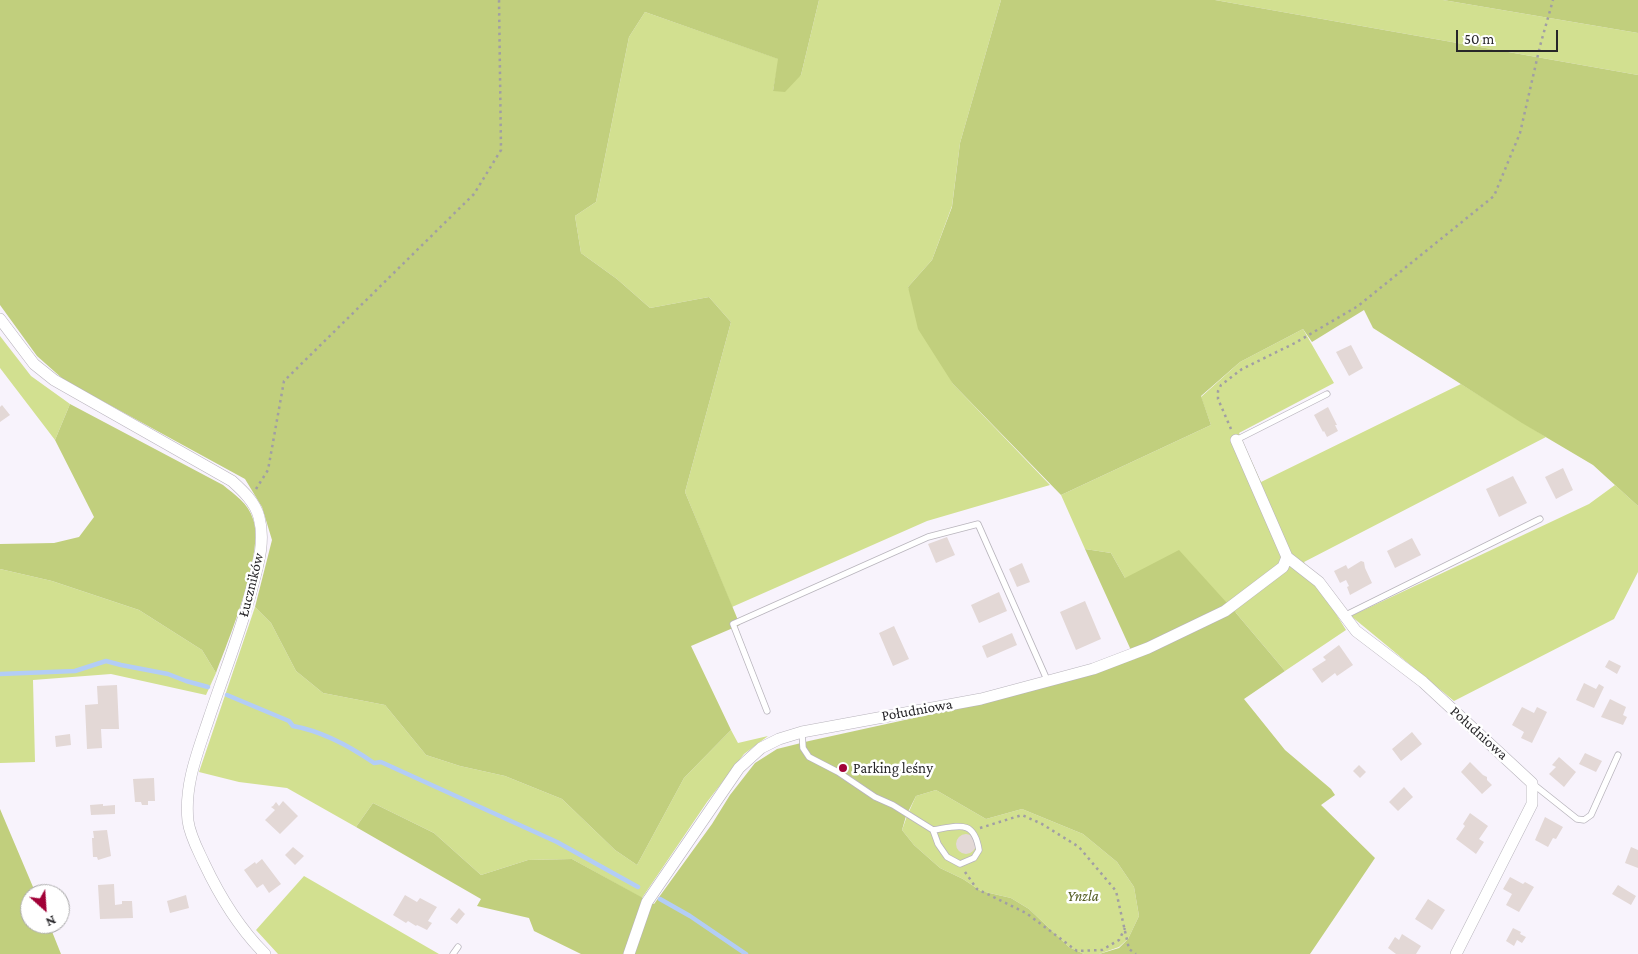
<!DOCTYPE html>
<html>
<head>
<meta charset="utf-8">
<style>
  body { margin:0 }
  #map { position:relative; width:1638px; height:954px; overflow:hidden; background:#f8f3fc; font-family:"Crimson Pro",serif }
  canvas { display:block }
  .north { position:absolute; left:20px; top:884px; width:50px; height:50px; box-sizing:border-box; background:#fff; border:1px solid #a9a8a9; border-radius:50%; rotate:154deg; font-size:14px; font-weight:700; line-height:20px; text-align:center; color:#272629 }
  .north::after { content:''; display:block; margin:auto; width:18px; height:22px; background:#a10137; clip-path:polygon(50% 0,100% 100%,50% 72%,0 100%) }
  .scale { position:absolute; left:1456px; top:30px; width:102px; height:22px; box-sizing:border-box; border:2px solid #272629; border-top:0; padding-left:6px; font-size:15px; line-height:18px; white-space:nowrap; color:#272629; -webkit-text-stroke:4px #fff; paint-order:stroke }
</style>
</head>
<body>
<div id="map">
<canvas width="1638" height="954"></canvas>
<div class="north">N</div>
<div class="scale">50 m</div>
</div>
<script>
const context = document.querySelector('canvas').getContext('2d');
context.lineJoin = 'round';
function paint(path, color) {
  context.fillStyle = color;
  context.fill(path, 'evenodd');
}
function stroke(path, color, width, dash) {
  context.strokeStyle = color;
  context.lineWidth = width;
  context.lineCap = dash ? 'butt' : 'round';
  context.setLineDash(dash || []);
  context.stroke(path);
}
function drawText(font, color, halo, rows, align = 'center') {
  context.font = font + ' "Crimson Pro",serif';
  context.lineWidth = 5;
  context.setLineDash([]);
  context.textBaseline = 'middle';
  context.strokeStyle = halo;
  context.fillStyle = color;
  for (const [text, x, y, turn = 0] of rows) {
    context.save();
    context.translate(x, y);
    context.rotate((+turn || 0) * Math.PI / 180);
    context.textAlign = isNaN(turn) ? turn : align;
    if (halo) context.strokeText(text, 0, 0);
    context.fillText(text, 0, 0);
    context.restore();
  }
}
paint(new Path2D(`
  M819 0H1001L960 143 952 206 932 260 908 287 953 384 1050 485 927 521 732 607 685 492 731 322 709 297 650 308 617 279 581 253 575 216 596 202 629 37 645 12 779 59 773 91 801 75Z
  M1215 0H1443L1638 33V75Z
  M1303 329 1334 383 1239 433 1261 482 1461 384 1546 437 1304 562 1346 630 1285 671 1236 613 1125 578 1111 553 1085 549 1061 495 1211 425 1201 397 1240 362Z
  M0 336 31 376 70 404 55 440 0 368Z
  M1615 485 1638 506V572L1614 619 1454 701 1351 616 1589 504Z
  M0 569 52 581 139 610 202 650 216 673 206 695 111 674 33 680 35 762 0 763Z
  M255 607 271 623 296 671 323 693 385 705 426 755 460 766 505 776 562 799 615 850 637 865 684 778 731 730 738 743 768 736 744 754 707 802 642 898 572 859 528 860 481 875 434 833 373 803 356 827 287 788 239 782 199 772Z
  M936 790 986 819 1022 809 1083 834 1117 862 1134 887 1139 916 1128 939 1119 947 1099 954H1084L1069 947 1029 909 1011 898 981 891 963 879 940 868 914 845 902 830 907 816 916 796Z
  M304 876 439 954H278L256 930Z`), '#d2e090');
paint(new Path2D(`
  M0 0H819L801 75 785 92 773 91 778 59 645 12 629 37 596 202 575 216 581 253 617 279 650 308 709 297 731 322 685 492 740 625 691 646 731 730 684 778 637 865 615 850 562 799 505 776 460 766 426 755 385 705 323 693 296 671 271 623 255 607 272 540 262 507 245 479 64 380 37 356 0 305Z
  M1001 0H1215L1638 75V506L1593 465 1522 423 1373 328 1364 310 1312 342 1303 329 1240 362 1201 396 1211 425 1061 495 953 384 918 329 908 287 932 260 952 207 960 143Z
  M1443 0H1638V33Z
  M70 404 223 485C235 495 248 503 253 519 265 551 229 639 216 673L202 650 139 610 52 581 0 569V544L54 543 79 537 94 517 55 440Z
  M1085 549 1111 553 1125 578 1179 550 1236 613 1285 671 1244 699 1285 750 1331 789 1335 795 1321 805 1375 858 1310 954H1099L1119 948 1128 939 1139 916 1134 887 1117 862 1083 834 1022 809 986 819 936 790 916 796 906 816 902 830 914 845 940 868 963 879 981 891 1011 898 1029 909 1069 947 1084 954H581L534 931 529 918 477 906 481 899 356 827 373 803 434 833 481 875 528 860 572 859 654 904 712 824 730 795 755 763 777 749 809 741 973 705 1135 659Z
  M0 809 36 894H30V924H49L61 954H0Z`), '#c1cf7d');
stroke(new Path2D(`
  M0 674 75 671 106 661 121 665 168 674 186 681 208 687
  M227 695 289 721 293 726C321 731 351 747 374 763L381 762 557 842 638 887
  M660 899 690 916 746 954`), '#b3cdf6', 4.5);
paint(new Path2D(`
  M1351 345 1363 368 1349 376 1336 352Z
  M2 405 10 415 0 422V407Z
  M1328 407 1337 425H1335L1338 431 1327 437 1324 431 1323 432 1314 415Z
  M1563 468 1573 490 1556 499 1545 477Z
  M1513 476 1527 503 1499 517 1486 489Z
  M947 537 955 555 936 563 928 544Z
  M1412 538 1421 555 1395 568 1387 551Z
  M1361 561 1364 562 1365 568 1372 583 1350 595 1347 587 1349 586 1346 580 1340 583 1334 571 1346 565 1348 569Z
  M1022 563 1030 582 1017 587 1009 569Z
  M999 592 1007 611 979 623 971 605Z
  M1085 601 1101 639 1076 650 1060 612Z
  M894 626 909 659 893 666 879 633Z
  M1012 633 1017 645 987 658 982 646Z
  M1339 645 1353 665 1337 676 1335 673 1322 683 1312 669 1326 660 1323 657Z
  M1609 660 1621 666 1617 674 1605 667Z
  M1584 683 1596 689 1599 684 1604 687 1594 708 1576 700Z
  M117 685 119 729H101L102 748 87 749 85 705 98 704 97 686Z
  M1610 699 1626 707 1623 715 1627 717 1623 725 1601 717Z
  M1522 707 1534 713 1537 707 1547 712 1532 743 1521 738 1524 732 1512 725Z
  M1412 732 1422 744 1401 761 1392 749Z
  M70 734 71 745 56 747 55 736Z
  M1585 753 1602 761 1596 772 1579 764Z
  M1559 757 1576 772 1564 787 1549 774 1556 767 1552 765Z
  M1470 762 1483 775 1487 777V780L1492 785 1482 794 1461 772Z
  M1359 765 1366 772 1360 778 1353 771Z
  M154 778 155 801H148V805H142L141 802H135L133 779Z
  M1404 787 1413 797 1398 811 1389 802Z
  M283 801 298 816 280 834 265 820 275 810 271 807 273 806 276 802 279 806Z
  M103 804V806L115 805V814L91 815 90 805Z
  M1470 813 1488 826 1479 839 1484 842 1476 854 1456 839 1465 826 1463 824Z
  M1545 817 1563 827 1556 839 1553 838 1548 847 1535 840Z
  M107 830 111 856 98 860 97 857H93L92 838H94L93 831Z
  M956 844a10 10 0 1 1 20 0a10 10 0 1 1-20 0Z
  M293 847 304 856 295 865 285 855Z
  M1631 847 1638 850V868L1625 863Z
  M262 859 281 884 269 893 263 884 257 888 244 870 255 862 256 864Z
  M1510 877 1523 884 1525 882 1534 887 1519 912 1506 905 1512 894 1503 889Z
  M114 884 115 905 122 904V901H132L133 918 100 919 98 885Z
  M1618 885 1636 896 1631 905 1612 894Z
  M186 895 189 908 170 913 167 901Z
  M405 895 417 902 420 898 437 907 428 921 432 923 427 930 417 925 416 926 408 921 406 923 393 915Z
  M1428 899 1445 910 1432 930 1415 919Z
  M459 908 465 914 457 924 450 919Z
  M1513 928 1521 932 1520 934 1526 937 1522 943 1517 940 1514 946 1506 941Z
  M1402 934 1421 946 1416 954H1396L1388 948 1395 937 1399 940Z`), '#e3d8d6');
const service = new Path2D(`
  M1236 440 1327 394
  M1344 616 1540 519
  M767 711 733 624 928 537 978 524 1048 682
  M802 732 803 748 809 757 838 772 875 797 893 805 933 830 938 844 947 857 960 864 974 858 979 850C974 819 959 826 933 830
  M1533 784 1577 819 1584 820 1591 815 1618 755
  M453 954 458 947`);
const minor = new Path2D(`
  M0 319 34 364 54 380 232 481C243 491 255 502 259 517 265 540 259 562 253 584 242 629 224 673 209 718 198 751 184 785 188 821 190 836 198 850 204 863 220 897 239 928 265 954
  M1287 557 1319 582 1356 631 1423 682 1532 783V804L1456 954
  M629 954 647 902 739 768 761 748 779 739 802 732 981 699 1093 669 1148 648 1225 611 1283 567 1287 557 1236 440`);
stroke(service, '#b8b4bc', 7);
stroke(minor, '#b8b4bc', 12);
stroke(new Path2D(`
  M1231 429 1218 399V391L1221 385 1242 369 1295 343 1358 306 1494 196 1520 133 1540 46 1553 0
  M256 489 268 470 284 381 474 194 501 150 499 0
  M980 828 1022 815 1042 824 1079 847 1116 891 1129 949 1136 954
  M965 872 977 889 1026 913 1077 951 1102 950 1119 940 1125 928`), '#a19ea4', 2.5, [2.5, 4]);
stroke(service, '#fff', 5.5);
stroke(minor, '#fff', 11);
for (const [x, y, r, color] of [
  [843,768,5,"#a10137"]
]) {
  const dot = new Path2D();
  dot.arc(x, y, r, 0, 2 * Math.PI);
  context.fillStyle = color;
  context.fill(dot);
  stroke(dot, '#fff', 2);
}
drawText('15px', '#272629', '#fff', [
  ["Łuczników",251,585,-76],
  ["Południowa",917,710,-10],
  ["Południowa",1479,733,42]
]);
drawText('15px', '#272629', '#fff', [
  ["Parking leśny",853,768]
], 'left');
drawText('italic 15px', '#535c22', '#fff', [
  ["Ynzla",1083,896]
]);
</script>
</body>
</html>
